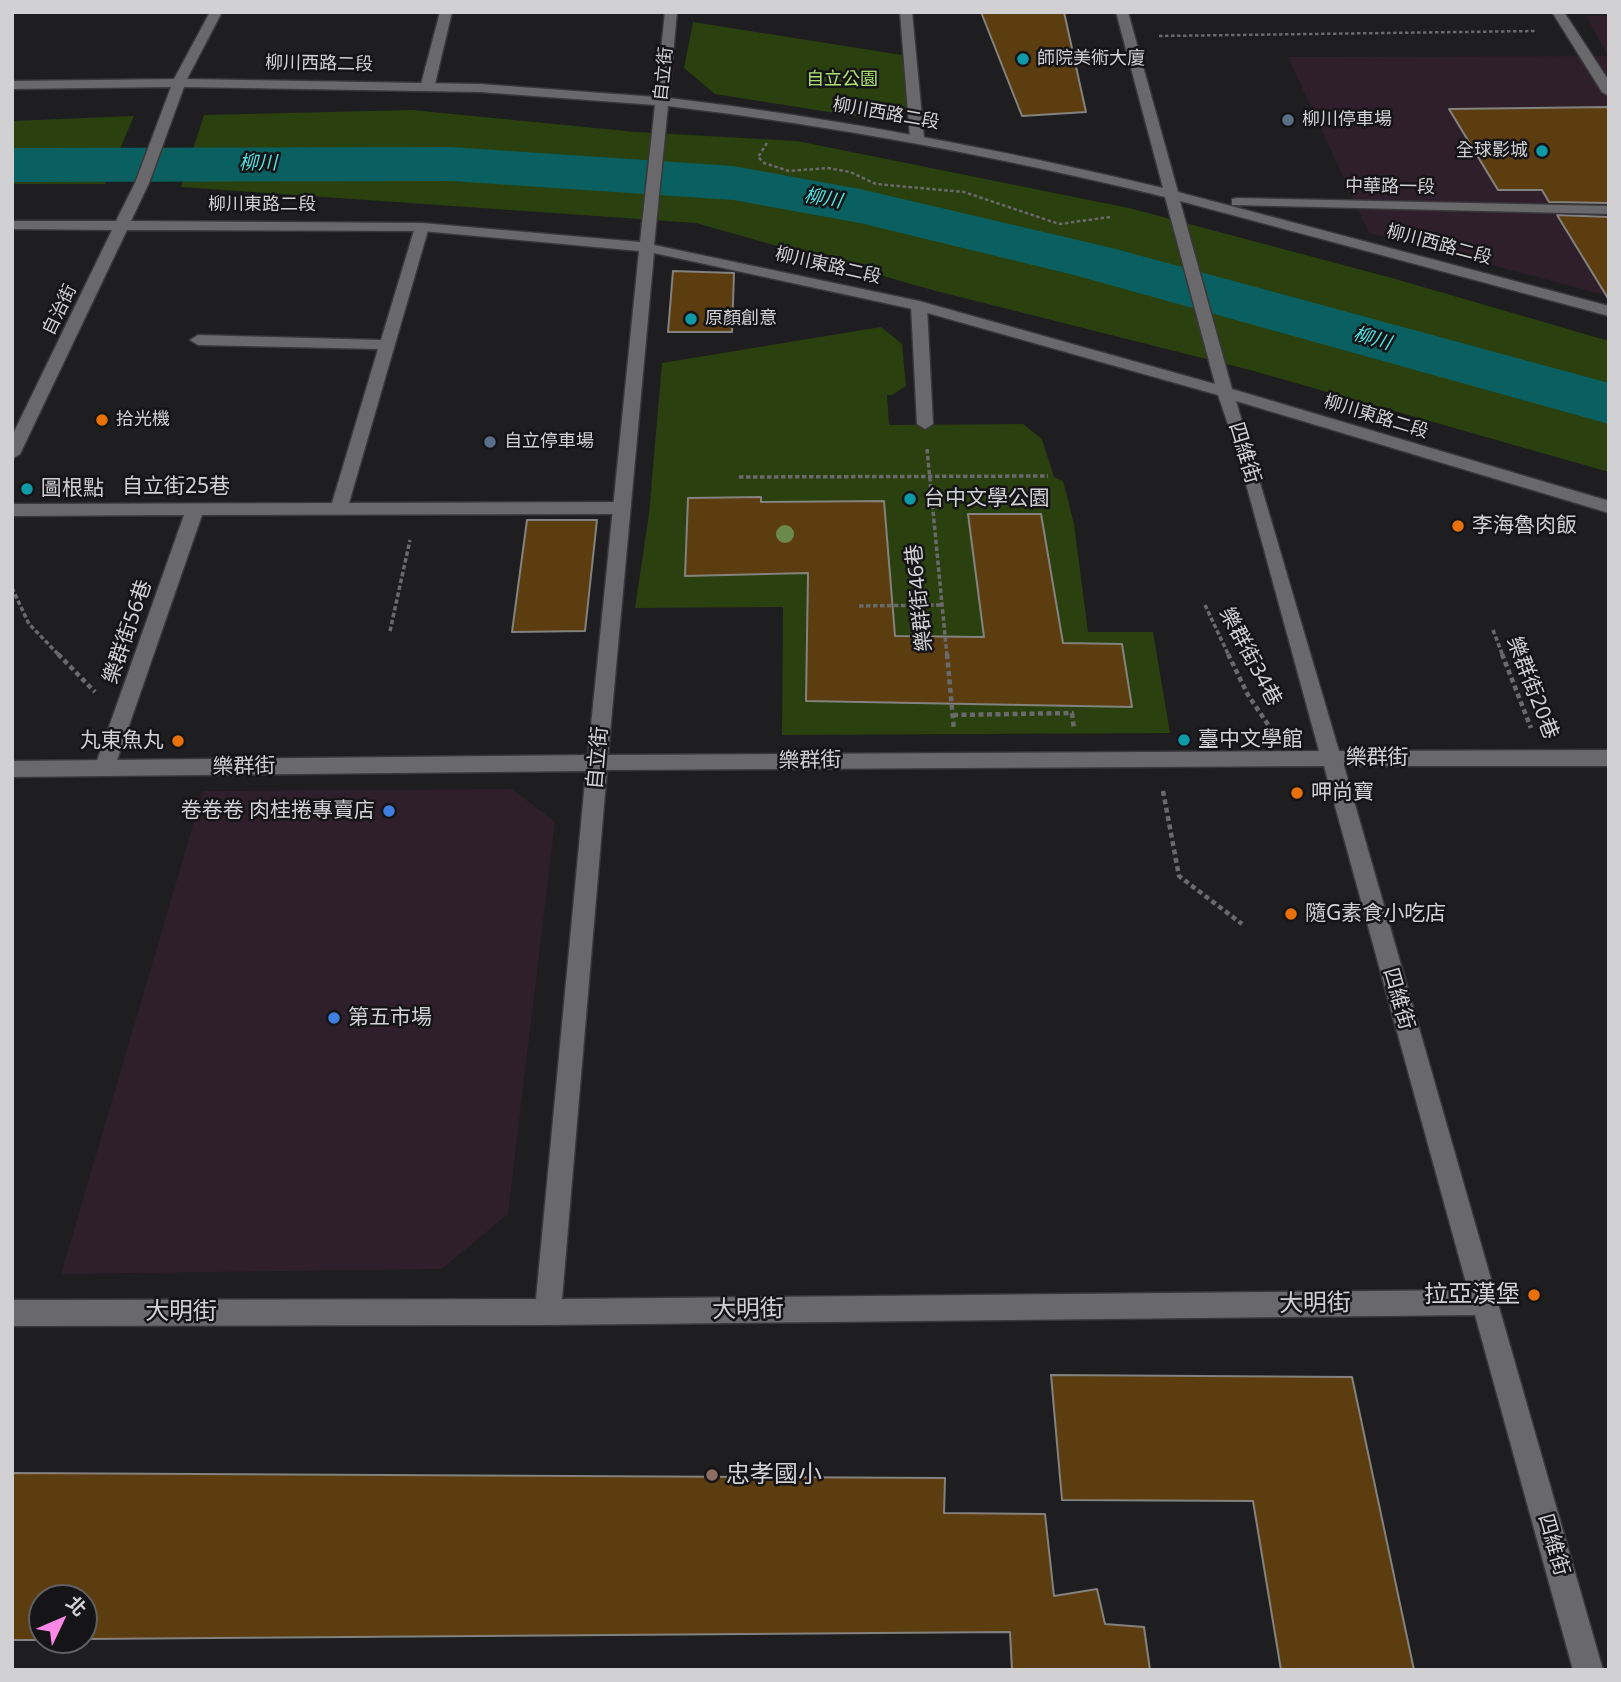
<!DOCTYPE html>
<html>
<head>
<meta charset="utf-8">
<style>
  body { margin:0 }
  #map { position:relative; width:1621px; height:1682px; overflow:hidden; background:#1e1d20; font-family:"Noto Sans","Noto Sans TC",sans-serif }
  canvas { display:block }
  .frame { position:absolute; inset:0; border:14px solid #d1d1d3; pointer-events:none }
  .north { position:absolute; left:28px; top:1584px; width:70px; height:70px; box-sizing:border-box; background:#151417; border:2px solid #606062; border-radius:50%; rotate:46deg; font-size:19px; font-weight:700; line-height:28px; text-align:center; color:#d1d1d3 }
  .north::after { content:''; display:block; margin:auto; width:24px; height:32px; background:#fb87e6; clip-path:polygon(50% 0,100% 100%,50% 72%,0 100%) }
</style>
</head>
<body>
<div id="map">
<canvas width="1621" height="1682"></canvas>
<div class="frame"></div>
<div class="north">北</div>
</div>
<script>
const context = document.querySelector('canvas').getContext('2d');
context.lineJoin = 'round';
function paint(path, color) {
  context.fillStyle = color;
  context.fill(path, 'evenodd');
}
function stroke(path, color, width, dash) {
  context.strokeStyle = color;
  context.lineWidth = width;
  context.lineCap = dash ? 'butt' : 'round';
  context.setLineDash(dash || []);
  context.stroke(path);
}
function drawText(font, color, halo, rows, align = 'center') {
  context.font = font + ' "Noto Sans","Noto Sans TC",sans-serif';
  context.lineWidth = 5;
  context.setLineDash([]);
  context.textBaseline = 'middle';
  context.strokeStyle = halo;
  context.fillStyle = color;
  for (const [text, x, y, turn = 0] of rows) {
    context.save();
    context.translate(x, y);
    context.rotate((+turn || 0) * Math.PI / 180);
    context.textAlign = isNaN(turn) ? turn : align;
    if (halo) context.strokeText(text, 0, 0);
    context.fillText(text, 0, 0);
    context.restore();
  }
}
paint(new Path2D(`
  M1586 16H1609V296L1369 233 1288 57 1608 56Z
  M512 789 555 822 508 1214 442 1269 61 1274 203 791Z`), '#2e1f2a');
paint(new Path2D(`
  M693 22 902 55 908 111 892 122 715 94 684 68Z
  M412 110 636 132 797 141 1129 208 1392 278 1609 341V472L1250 370 936 291 696 223 181 187 204 115Z
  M134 116 105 184H12V121Z
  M881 327 902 344 906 386 892 395H887L889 425 1023 424 1042 439 1054 477 1063 481 1074 524 1088 632H1153L1170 733 782 735 783 607 635 608 649 514 662 363Z`), '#2a400e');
paint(new Path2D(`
  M451 147 733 166 860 189 1112 248 1609 383V424L1074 275 860 223 733 200 451 181 12 182V148Z`), '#0a6060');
const building = new Path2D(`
  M981 12H1064L1086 112 1022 116Z
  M1609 107V203L1549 202 1542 190H1498L1449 109Z
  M1557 215 1609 217V300Z
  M673 271 734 273 732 332H668Z
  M761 497V502L884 501 895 636 984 637 968 514H1041L1063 643 1122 644 1132 707 806 701 808 573 685 576 688 498Z
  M527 520H597L585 631 512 632Z
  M1051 1375 1352 1377 1414 1670H1281L1253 1501 1062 1500Z
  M12 1473 945 1478 944 1513 1045 1514 1054 1596 1097 1589 1105 1624 1144 1627 1150 1670H1012L1010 1632 84 1639V1598H42V1640H12Z`);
paint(building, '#5c3d0f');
stroke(building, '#84827f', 2);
const lane = new Path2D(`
  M440 12H452L435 84 428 88 421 84Z
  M900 12H912L924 138 917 142 910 138Z
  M422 223 429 227 349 503 620 502 629 508 620 514 202 515 114 769 111 774H97L94 769 184 515 12 516V504L332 503 378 349 198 345 190 340 198 335 381 340 415 227Z
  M919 301 927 306 933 424 925 429 917 424 911 306Z`);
const street = new Path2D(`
  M210 12H222L187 79 480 84 656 97 665 12H677L669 98C836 118 999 149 1163 188L1116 12H1128L1178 192 1609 306V316L1180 201 1232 389 1609 501V513L1236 401 1339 751 1609 750V766H1344L1603 1670H1573L1475 1315 548 1325 12 1326V1300L536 1299 586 771 12 777V761L588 755 639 251 422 231 127 230 20 454 12 459V436L112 230 12 229V221H116L135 183 171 87 12 89V81L174 79ZM184 87 480 92 655 105 640 242 422 223 131 221 149 183ZM668 106C836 126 1001 157 1165 197L1215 384 919 301 654 245ZM654 253 917 310 1218 395 1237 451 1319 751 608 755ZM1324 766 1468 1290 562 1299 607 770Z
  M1552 12H1564L1609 81V96L1602 92Z
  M1237 198 1609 206V214L1232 205V199Z`);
stroke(lane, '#38373a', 3);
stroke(street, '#38373a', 3);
stroke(new Path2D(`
  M1159 36 1535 31
  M767 143 758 157 764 163 789 171 828 168 850 172 876 184 964 192 1059 224 1110 217`), '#6a696c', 2.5, [3.5, 2.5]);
stroke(new Path2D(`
  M927 449 947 656
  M739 477 1048 476
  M12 588 29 624 60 656
  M1205 605 1229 656
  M859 606 942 605
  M1493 630 1503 656
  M390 631 410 540`), '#6a696c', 3.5, [4.5, 2.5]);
stroke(new Path2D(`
  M58 654 95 692
  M947 654 954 730
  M1228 654 1248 695 1269 726
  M1502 654 1531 728
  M953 715 1072 713 1074 729
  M1163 791 1179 876 1242 924`), '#6a696c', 4.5, [5, 3.5]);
paint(lane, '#69686b');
paint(street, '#69686b');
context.fillStyle = '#6c894d';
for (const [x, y] of [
  [785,534]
]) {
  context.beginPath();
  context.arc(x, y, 9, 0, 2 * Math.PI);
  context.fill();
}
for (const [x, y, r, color] of [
  [1023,59,7,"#0f9aa8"],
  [1288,120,7,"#5c6f8a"],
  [1542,151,7,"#0f9aa8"],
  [691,319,7,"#0f9aa8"],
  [102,420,7,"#e8710a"],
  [490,442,7,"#5c6f8a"],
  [27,489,7,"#0f9aa8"],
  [910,499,7,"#0f9aa8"],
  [1458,526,7,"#e8710a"],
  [1184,740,7,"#0f9aa8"],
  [178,741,7,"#e8710a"],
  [1297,793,7,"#e8710a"],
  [389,811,7,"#3f7fe0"],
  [1291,914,7,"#e8710a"],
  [334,1018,7,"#3f7fe0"],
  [1534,1295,7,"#e8710a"],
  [712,1475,7,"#8d6e63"]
]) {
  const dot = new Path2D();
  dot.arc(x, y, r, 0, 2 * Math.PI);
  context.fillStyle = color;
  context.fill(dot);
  stroke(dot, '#151417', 2.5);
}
drawText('18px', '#d1d1d3', '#151417', [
  ["師院美術大廈",1037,59],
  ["柳川停車場",1302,120],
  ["全球影城",1528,151,"right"],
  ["原顏創意",705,319],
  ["拾光機",116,420],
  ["自立停車場",504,442]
], 'left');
drawText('18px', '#d1d1d3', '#151417', [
  ["柳川西路二段",319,64,1],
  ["自立街",664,74,-84],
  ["柳川西路二段",886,114,10],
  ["中華路一段",1390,187,1],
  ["柳川東路二段",262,205],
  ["柳川西路二段",1439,245,15],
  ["柳川東路二段",828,266,13],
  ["自治街",60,310,-64],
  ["柳川東路二段",1376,417,17]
]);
drawText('18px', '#ace172', '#151417', [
  ["自立公園",842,80]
]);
drawText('italic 19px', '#51e2e2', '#151417', [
  ["柳川",258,164],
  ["柳川",823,199,10],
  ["柳川",1372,339,16]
]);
drawText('21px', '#d1d1d3', '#151417', [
  ["四維街",1244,453,73],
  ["自立街25巷",176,487],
  ["樂群街46巷",920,598,-96],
  ["樂群街56巷",128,632,-71],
  ["樂群街34巷",1250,657,62],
  ["樂群街20巷",1532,688,69],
  ["自立街",598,758,-85],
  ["樂群街",1377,758],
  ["樂群街",810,761,-1],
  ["樂群街",244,767,-1],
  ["四維街",1398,999,74],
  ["四維街",1553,1545,74]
]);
drawText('21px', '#d1d1d3', '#151417', [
  ["圖根點",41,489],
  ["台中文學公園",924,499],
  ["李海魯肉飯",1472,526],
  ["臺中文學館",1198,740],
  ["丸東魚丸",164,741,"right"],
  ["呷尚寶",1311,793],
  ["卷卷卷 肉桂捲專賣店",375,811,"right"],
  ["隨G素食小吃店",1305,914],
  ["第五市場",348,1018]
], 'left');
drawText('24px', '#d1d1d3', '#151417', [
  ["拉亞漢堡",1520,1295],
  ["忠孝國小",726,1475,"left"]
], 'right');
drawText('24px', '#d1d1d3', '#151417', [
  ["大明街",1315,1304,-1],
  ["大明街",748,1310,-1],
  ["大明街",181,1312]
]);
</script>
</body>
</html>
